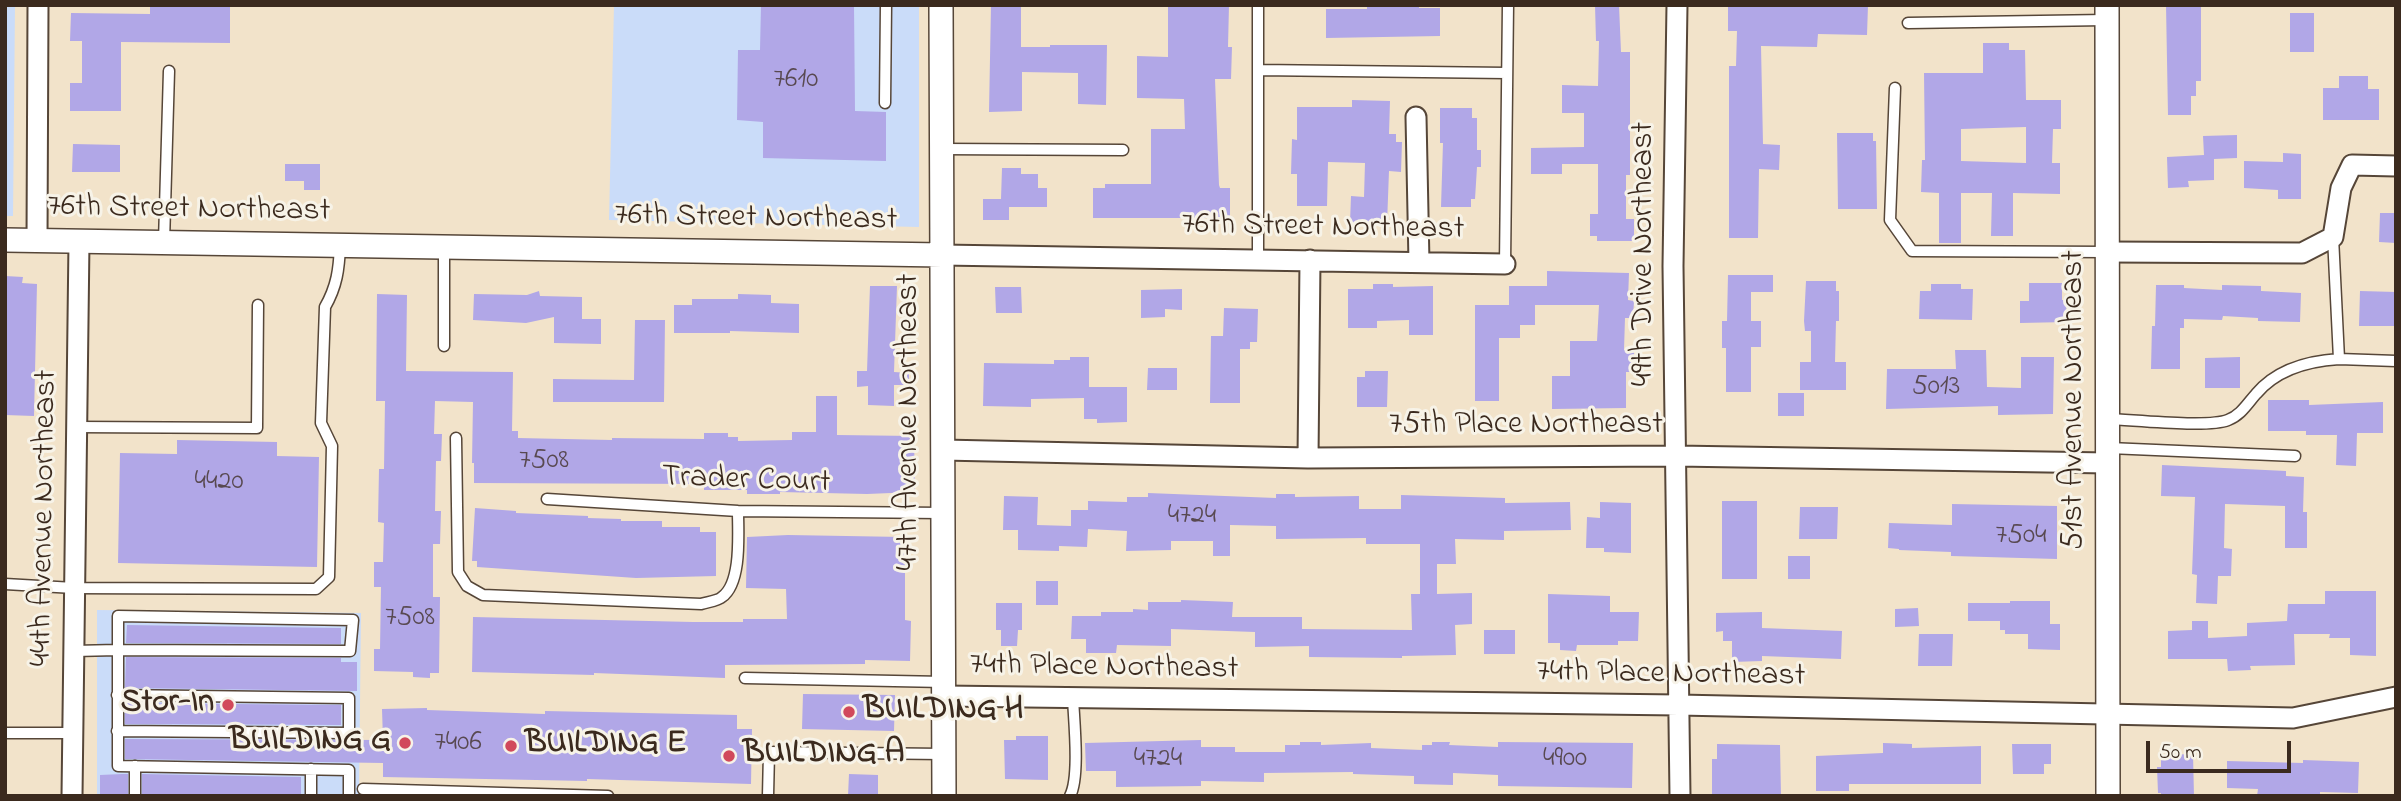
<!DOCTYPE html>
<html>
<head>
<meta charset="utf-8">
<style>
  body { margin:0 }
  #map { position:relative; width:2401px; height:801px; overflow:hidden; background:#f2e3ca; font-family:"Indie Flower",sans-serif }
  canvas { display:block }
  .frame { position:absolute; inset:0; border:7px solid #3b2a1e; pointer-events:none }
  .scale { position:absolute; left:2146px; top:741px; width:145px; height:32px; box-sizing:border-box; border:4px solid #3b2a1e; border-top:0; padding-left:9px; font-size:21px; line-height:24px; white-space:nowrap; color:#3b2a1e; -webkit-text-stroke:5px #f7f3e8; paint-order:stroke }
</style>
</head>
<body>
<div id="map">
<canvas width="2401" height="801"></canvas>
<div class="frame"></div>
<div class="scale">50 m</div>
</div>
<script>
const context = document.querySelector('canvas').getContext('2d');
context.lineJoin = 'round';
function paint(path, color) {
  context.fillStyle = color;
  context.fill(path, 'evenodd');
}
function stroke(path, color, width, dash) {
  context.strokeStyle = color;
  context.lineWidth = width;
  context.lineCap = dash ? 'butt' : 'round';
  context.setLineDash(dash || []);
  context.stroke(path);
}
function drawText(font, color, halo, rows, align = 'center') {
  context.font = font + ' "Indie Flower",sans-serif';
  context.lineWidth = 6;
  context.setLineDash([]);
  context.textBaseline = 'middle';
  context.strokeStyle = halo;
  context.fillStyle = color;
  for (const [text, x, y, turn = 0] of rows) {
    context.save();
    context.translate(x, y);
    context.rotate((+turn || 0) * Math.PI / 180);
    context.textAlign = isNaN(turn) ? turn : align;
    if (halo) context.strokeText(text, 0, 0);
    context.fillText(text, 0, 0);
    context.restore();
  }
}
paint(new Path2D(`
  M5 5H15L13 216H5Z
  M614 5H919V227L609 220Z
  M97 610 361 613 359 796H97Z`), '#cadcf9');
paint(new Path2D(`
  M150 5H230V43L121 42V111H70V83H82V41H70L71 13 150 14Z
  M761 5H854L855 111 886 112V161L763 158V122L737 120 738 50H760Z
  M991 5H1021V47H1050V45H1107L1106 105 1078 104V73L1022 72V111L989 112Z
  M1168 5H1229L1228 47H1232L1231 79H1215L1219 185 1220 188H1230V218H1093V188H1105V184H1151V129H1185L1184 99 1137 98V56L1168 57Z
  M1367 5H1419V8H1440V36L1326 38V9H1367Z
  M1595 5H1619L1621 52H1630V175H1626V219H1634V241H1597V236H1590V214H1598V164H1562V174H1531V148L1584 147V113H1562V85L1598 86 1599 41H1596Z
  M1728 5H1868L1867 35 1818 34 1817 47 1761 46 1763 144 1780 145 1779 170 1759 169 1758 238H1729V66H1736L1737 31H1728Z
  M2166 5H2201V81H2196V96H2191V115H2168Z
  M2290 13H2314V52H2290Z
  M1983 43H2009V50H2025L2026 100H2061V129H2053L2052 163H2060V194L2013 193V236H1991L1992 193H1961V243H1939V193L1921 192 1922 160H1925L1924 73H1983ZM2026 127V163L1961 161V129Z
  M2339 76H2368V89H2379V120H2323V88H2339Z
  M1352 100 1390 101 1389 134H1396V142H1402L1401 172 1389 171 1387 224 1350 223 1351 196 1364 197 1365 163 1328 162 1327 206H1297V174H1291L1292 139 1297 140V107H1352Z
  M1440 108H1472V118H1477V150H1481V167H1477L1475 199H1471V207H1441L1443 143H1440Z
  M1837 133H1873V141H1876L1877 209H1838Z
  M2237 135V158L2214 159V180L2188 181 2189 187 2168 188 2167 157 2204 155 2203 136Z
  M73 144 120 145V172H72Z
  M2283 153 2301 154V199H2278V190L2244 188V161L2283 162Z
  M285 164H320V190H304V181H285Z
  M1002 168H1021V174H1038V188H1047V207H1009V220H983V199H1001Z
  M2380 213H2396V243L2379 242Z
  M1547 271 1629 273 1628 300 1634 301 1633 318H1625L1624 350H1634V372H1626V408L1552 409V376H1570V341H1597L1599 305H1535V325H1520V338H1499V401H1475V305H1509V286H1547Z
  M1728 275H1773V292H1751V321H1761V347H1751V392H1726V348H1722V321H1727Z
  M5 276 23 277 22 283 37 284 34 416 5 415Z
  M1806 281H1836V291H1839V321H1836L1835 362H1846V390H1800V362H1811V331H1805L1804 321Z
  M2029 283H2062V300H2066L2067 322 2020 323V301H2029Z
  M1373 284H1393V287L1433 286V335H1409V320L1377 321V328H1348V289H1373Z
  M1931 284H1961V289H1973L1972 320 1919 319 1920 291H1931Z
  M2156 285H2184V288L2222 290V285L2261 286V291L2301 293 2300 322 2258 321V318L2223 316 2222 320 2184 319V328H2180V369H2151L2152 326H2155Z
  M870 286H897L894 372 909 373V385H894V406L868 405V386L857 387V371H867Z
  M995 287H1021L1022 313H996Z
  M1182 289V310L1165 309V317L1141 318V290Z
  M539 291 540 296 582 297V319H601V344L554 343V317L526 323 473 320 474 294 527 295Z
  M2360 291 2396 292V326H2359Z
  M377 294 407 295 406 371 513 372 512 431H518V438L612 440V438L704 439V433H728V437H738V441L792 440V432H816V396H837V435L914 436 915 492 867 494 780 492V494H747V490H704V484L474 483V463H472L473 402 435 401 434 434H442L441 461H436L435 511H441L440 544H433V597H440L439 673H430V678L413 677V672L374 671V649H380L381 587H374V562H383L384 523 378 522 379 469H384L385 401H376Z
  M738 294 771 295V303L799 304V333L730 331V333H674V305H692V299H738Z
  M1224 308 1258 309 1257 342H1250V349H1240V403H1210L1211 336H1223Z
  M635 320H665L664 402H553V379L634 380Z
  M1955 350H1986L1987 387 2021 388V357H2054L2053 414 1998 415V406L1886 409 1887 369H1956Z
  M1070 357H1089V387H1127V422L1097 423V419H1084V398L1031 399V407L983 406 984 363 1054 364V360H1070Z
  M2240 357V388H2205V358Z
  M1148 368H1177V390H1147Z
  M1365 371H1388L1387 407H1357V377H1365Z
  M1778 393H1804V416H1778Z
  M2268 400H2309V405L2383 402V433H2357L2356 466 2336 465 2337 435H2306V431H2268Z
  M177 440 277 442V456L319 457 317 567 118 563 120 453 177 454Z
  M2162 465 2286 471V476L2304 477 2303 512H2307V548H2285V506L2225 504 2224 548 2232 549 2231 576H2218L2217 604 2196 603 2197 575 2192 574 2195 497 2161 496Z
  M1148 493 1276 498V494H1295V497L1359 496V509H1401V495L1505 498V503L1570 502 1571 530 1504 531V540L1455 539 1456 564H1437V594L1472 593V624L1455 625 1456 655 1402 656V658L1309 657V646L1255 647V632L1171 629V646L1117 645 1116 653H1086V639H1071L1072 616H1101V612H1133V609L1148 610V602H1181V600L1233 602 1232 617H1302V629L1412 630 1411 594H1420V544H1366V538L1276 539V526L1230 525V556H1213V541H1171V550L1126 551 1127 531 1088 529 1087 547 1059 546V551L1018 550V530H1003L1004 496 1038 497 1037 525 1071 526V510H1088V501L1127 502V497H1148Z
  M1722 501H1757V579H1722Z
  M1600 502 1631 503V553L1604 552V548H1586L1587 517 1600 518Z
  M1952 504 2057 506V559L1951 556V552L1899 550V549L1888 548 1889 523 1952 525Z
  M1800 507H1838L1837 539H1799Z
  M475 508 516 511V513L588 516V518L621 519V521H662V527H700V532H716V576L636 578 477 567V561H472Z
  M788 535 904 537V547H910V564H905V620L911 621 910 661 865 660V664L725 665V678L594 673V675L472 672 473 617 693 622H743V619H787L786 589 746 588 747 537Z
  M1788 556H1810V579H1788Z
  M1036 581H1058V605H1036Z
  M2325 591H2376V656L2350 655V638H2329L2330 634H2294L2295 665 2250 666 2251 670 2228 671 2227 659H2168V631L2192 630V621H2208V638L2247 636V623L2287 621 2288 604H2325Z
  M1548 594 1610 596V612H1639L1638 641H1618V645H1577L1576 651 1560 650V643H1548Z
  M2010 601H2050V624H2060V650L2028 649V634H2005V630H2000V621H1968V603H2010Z
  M996 603H1022V630H1018L1017 646H1001V630H996Z
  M1918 608 1919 626 1895 627V609Z
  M1762 612V628L1842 631 1841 659 1762 656V661L1732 662V641H1723V631L1716 632V613Z
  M127 625 341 628V644L126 643Z
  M1484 630H1515V654H1484Z
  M1919 634H1953L1952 666H1918Z
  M126 657 341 658V662H357V691L125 688Z
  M803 694 895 695 894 731 802 729Z
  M125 703 341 705V725L125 724Z
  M427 708V710L545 714V711L737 715V729H752L751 784 587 779V781L383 777V763L125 759V739L383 740 382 709Z
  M1016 736H1048V780L1005 779 1004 740H1016Z
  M1201 740V747H1235V752H1285V745H1300V742H1321V745L1371 743V748L1422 750V745H1432V742H1450L1449 745 1498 747V742L1633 743 1632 788 1498 786V775L1453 773V785L1414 784V776L1353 774V772L1264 773V782L1201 781V786L1116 787V771H1086L1085 743Z
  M1883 743 1912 744V748L1981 746V784H1849V791H1816V756L1883 753Z
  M1717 744 1780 745 1781 796H1712V759H1717Z
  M2012 744H2051V764H2044V774H2013Z
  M2193 754 2194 796H2161V793H2158L2157 767H2161V755Z
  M2303 760 2359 762 2358 793 2320 792V796H2257L2258 789 2227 788V761L2303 763Z
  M122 774H128V796H100V775Z
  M142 774 301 777V796H142Z
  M849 774 878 775V796H848Z`), '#b1a7e7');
const service = new Path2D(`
  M1258 5V260
  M1908 23 2106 20
  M1258 70 1507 73
  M1895 88 1890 220 1912 251 2107 252
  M885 103 886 5
  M942 149 1123 150
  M2333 237 2339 359 2396 361
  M164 242 169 71
  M1505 264 1508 5
  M444 346V248
  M2109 419C2135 420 2208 428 2228 420 2241 415 2247 404 2256 394 2276 370 2307 361 2339 359
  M77 427 257 428 258 305
  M456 438 458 572 467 586 483 595 701 604C707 602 718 601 722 597 742 583 738 533 738 511
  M2109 448 2295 456
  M547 499 738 511 942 513
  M5 584 74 588 316 589 329 577 332 446 321 423 325 307C337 286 339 269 340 246
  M74 651 117 650 350 651 353 620 118 616V766L349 770V796
  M745 678 944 682
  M117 695 349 698V733L117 731
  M5 733H73
  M363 789 608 796
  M135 796V766
  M311 796V769
  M768 796 769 752 943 754
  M1070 796C1080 777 1074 721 1073 698`);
const minor = new Path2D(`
  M1677 5 1673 266 1680 796
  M1416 117 1419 262
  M37 240 38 5
  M2108 252 2302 253 2333 237 2341 188 2352 165 2396 166
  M942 255 1505 264
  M943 450 1308 458 1677 456 2108 463
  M1308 458 1310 260
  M944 696 1679 705 2293 718 2396 697
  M72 796 79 242`);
const tertiary = new Path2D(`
  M941 5 944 796
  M2107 5 2108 796
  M5 240 942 255`);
stroke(service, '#564638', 13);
stroke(minor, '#564638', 23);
stroke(tertiary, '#564638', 26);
stroke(service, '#fff', 10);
stroke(minor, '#fff', 19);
stroke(tertiary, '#fff', 23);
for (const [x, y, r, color] of [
  [228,705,7,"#d1495b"],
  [849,712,7,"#d1495b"],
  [405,743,7,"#d1495b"],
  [511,746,7,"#d1495b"],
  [729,756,7,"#d1495b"]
]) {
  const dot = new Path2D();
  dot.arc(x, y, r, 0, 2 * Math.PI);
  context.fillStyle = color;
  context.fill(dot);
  stroke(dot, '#f7f3e8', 2.5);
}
drawText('28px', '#584950', null, [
  ["7610",796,81],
  ["5013",1936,388],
  ["7508",544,462],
  ["4420",219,483],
  ["4724",1192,517],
  ["7504",2021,537],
  ["7508",410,619],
  ["7406",458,744],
  ["4724",1158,760],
  ["4900",1565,760]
]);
drawText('32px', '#3b2a1e', '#f7f3e8', [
  ["76th Street Northeast",189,211,1],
  ["76th Street Northeast",756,220,1],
  ["76th Street Northeast",1323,229,1],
  ["49th Drive Northeast",1646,254,-90],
  ["51st Avenue Northeast",2076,400,-90],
  ["47th Avenue Northeast",911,422,-90],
  ["75th Place Northeast",1526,427],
  ["Trader Court",746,482,2],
  ["44th Avenue Northeast",46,518,-89],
  ["74th Place Northeast",1104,669,1],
  ["74th Place Northeast",1671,676,1]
]);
drawText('bold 32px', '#3b2a1e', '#f7f3e8', [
  ["Stor-In",214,705,"right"],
  ["BUILDING H",863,712],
  ["BUILDING G",391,743,"right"],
  ["BUILDING E",525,746],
  ["BUILDING A",743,756]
], 'left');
</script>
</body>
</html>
